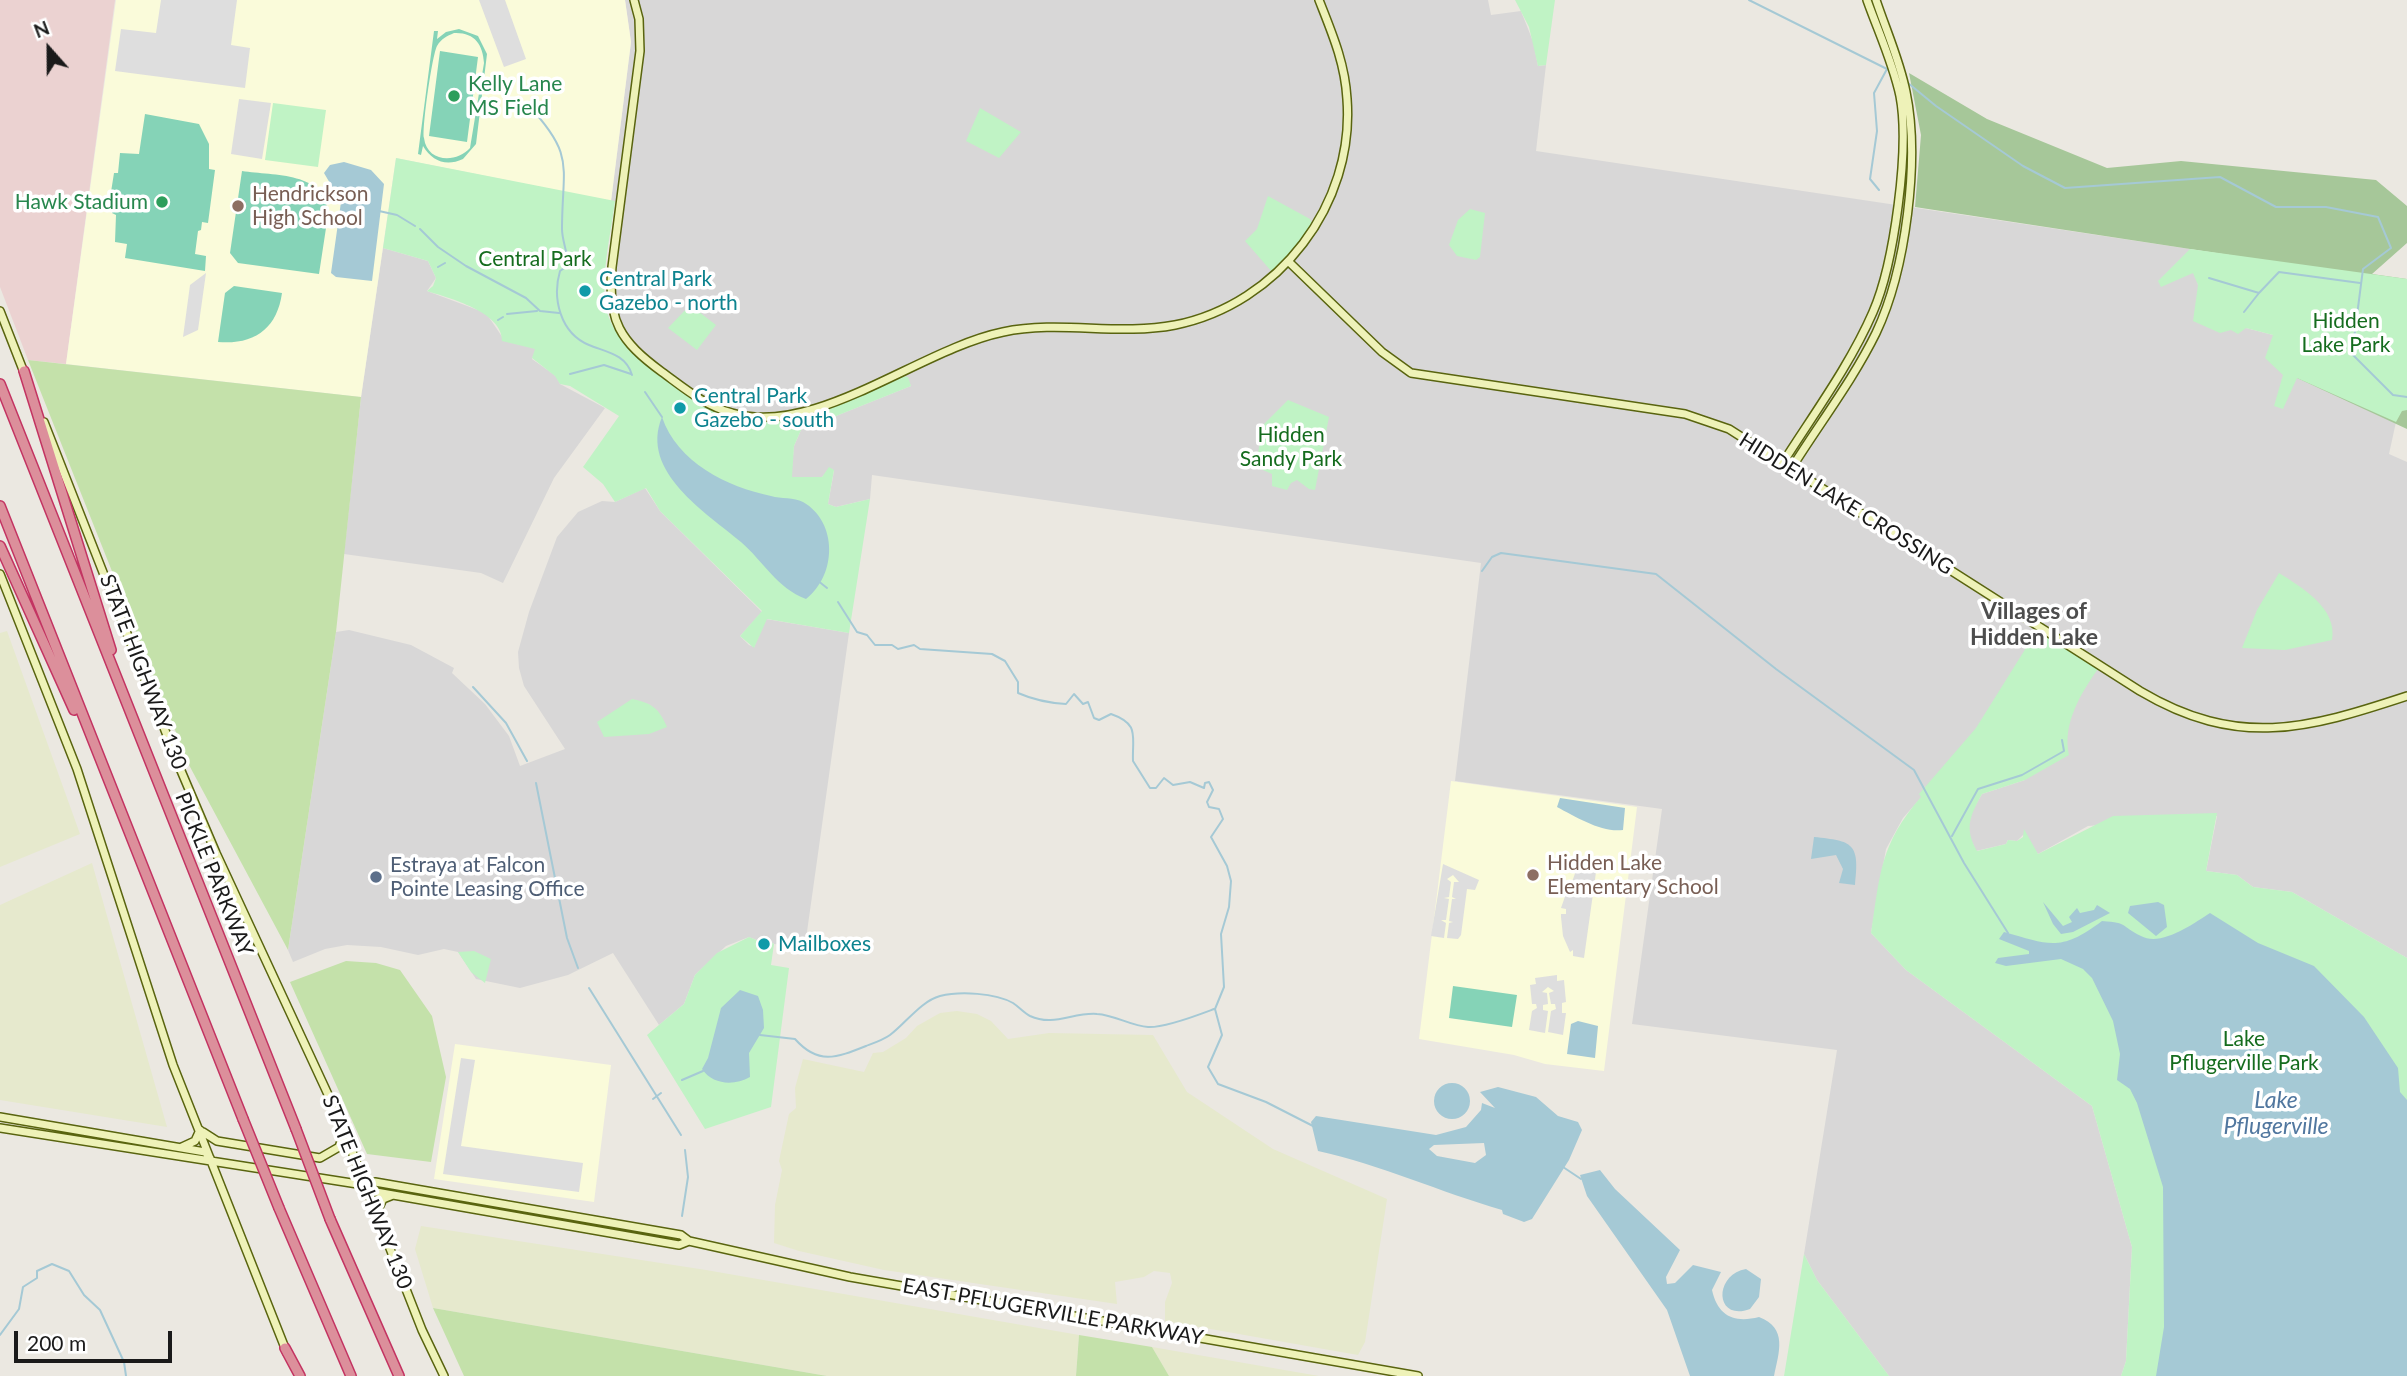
<!DOCTYPE html>
<html>
<head>
<meta charset="utf-8">
<style>
  body { margin:0 }
  #map { position:relative; width:2407px; height:1376px; overflow:hidden; background:#ebe8e1; font-family:Lato,sans-serif }
  canvas { display:block }
  .north { position:absolute; left:14px; top:14px; width:70px; height:70px; -webkit-text-stroke:5px #fff; paint-order:stroke; rotate:339deg; font-size:19px; font-weight:700; line-height:28px; text-align:center; color:#1a1a1a }
  .north::after { content:''; display:block; margin:auto; width:24px; height:32px; background:#1a1a1a; clip-path:polygon(50% 0,100% 100%,50% 72%,0 100%) }
  .scale { position:absolute; left:14px; top:1331px; width:158px; height:32px; box-sizing:border-box; border:4px solid #1a1a1a; border-top:0; padding-left:9px; font-size:21px; line-height:24px; white-space:nowrap; color:#1a1a1a; -webkit-text-stroke:5px #fff; paint-order:stroke }
</style>
</head>
<body>
<div id="map">
<canvas width="2407" height="1376"></canvas>
<div class="north">N</div>
<div class="scale">200 m</div>
</div>
<script>
const context = document.querySelector('canvas').getContext('2d');
context.lineJoin = 'round';
function paint(path, color) {
  context.fillStyle = color;
  context.fill(path, 'evenodd');
}
function stroke(path, color, width, dash) {
  context.strokeStyle = color;
  context.lineWidth = width;
  context.lineCap = dash ? 'butt' : 'round';
  context.setLineDash(dash || []);
  context.stroke(path);
}
function drawText(font, color, halo, rows, align = 'center') {
  context.font = font + ' Lato,sans-serif';
  context.lineWidth = 7;
  context.setLineDash([]);
  context.textBaseline = 'middle';
  context.strokeStyle = halo;
  context.fillStyle = color;
  for (const [text, x, y, turn = 0] of rows) {
    context.save();
    context.translate(x, y);
    context.rotate((+turn || 0) * Math.PI / 180);
    context.textAlign = isNaN(turn) ? turn : align;
    if (halo) context.strokeText(text, 0, 0);
    context.fillText(text, 0, 0);
    context.restore();
  }
}
paint(new Path2D(`
  M625 0H1488L1491 15 1521 11 1534 44 1538 66 1546 65 1536 151 2190 249 2198 285 2246 328 2273 335 2297 378 2396 422 2389 454 2407 462V958L2292 892 2253 887 2237 875 2206 871 2217 816 2088 826 2038 854 2023 835 2017 841 2008 840 2006 844 1976 851 1970 838 1967 820 1982 794 2025 780 1958 756 1903 818 1886 849 1871 933 1906 970 2092 1106 2132 1247 2126 1361 2121 1376H1889L1817 1280 1804 1254 1837 1050 1632 1024 1662 809 1455 781 1481 563 872 475 870 499 836 507 828 504 834 471 830 468 822 477H791L794 446 801 430 911 386 905 376 811 415 793 420 757 422 740 420 706 407 635 355 616 333 605 302 615 202 611 201 631 42Z
  M383 248 428 261 436 278 427 291 486 313 503 338 536 349 532 359 556 376 560 384 605 408 554 478 503 583 481 573 344 554 361 397Z
  M645 488 660 511 762 612 740 636 749 645 754 647 766 619 849 633 805 946 774 944 767 939 759 941 749 937 726 946 695 975 684 1004 659 1025 613 953 568 975 520 988 476 979 458 952 444 949 418 955 381 947 347 945 325 949 293 962 288 950 336 632 349 630 411 645 454 668 452 673 485 704 509 736 520 766 565 749 524 686 519 668 518 652 529 612 557 537 578 512 602 501 615 502Z`), '#d8d7d7');
paint(new Path2D(`
  M0 0H115L66 364 28 360 0 287Z`), '#ebd2d1');
paint(new Path2D(`
  M116 0H625L631 42 611 201 396 158 361 397 66 364Z
  M1451 781 1637 807 1604 1071 1545 1064 1514 1055 1419 1039Z
  M455 1044 611 1065 594 1202 434 1179Z`), '#fafbda');
paint(new Path2D(`
  M7 631 80 834 0 867V633Z
  M92 863 167 1127 0 1100V905Z
  M957 1011 977 1014 991 1021 1008 1039 1049 1033 1153 1035 1187 1092 1273 1149 1387 1199 1365 1342 1358 1355 1165 1321V1302L1172 1283 1170 1273 1154 1271 1144 1277 1115 1282 1117 1304 884 1270 799 1251 774 1243 775 1205 782 1170 779 1161 789 1114 796 1108 795 1088 803 1059 864 1072 873 1053 883 1052 906 1038 917 1026 940 1013Z
  M421 1226 706 1270 1079 1335 1076 1376H827L433 1308 415 1249Z
  M1152 1347 1319 1376H1169Z`), '#e6e9cd');
paint(new Path2D(`
  M28 360 361 397 336 632 288 950 189 765Z
  M346 961 376 963 400 970 432 1016 446 1077 431 1162 367 1154 290 982Z
  M433 1308 827 1376H464Z
  M1079 1335 1152 1347 1169 1376H1076Z`), '#c4e1aa');
paint(new Path2D(`
  M1909 73 1987 119 2107 168 2181 161 2376 180 2407 206V243L2372 274 2407 279V429L2297 378 2249 258 1915 207 1921 135Z`), '#a6c799');
paint(new Path2D(`
  M1515 0H1555L1546 65 1538 66 1529 27Z
  M273 103 326 110 318 167 265 160Z
  M980 108 1021 132 999 158 966 141Z
  M396 158 615 201C611 233 602 270 605 302 609 332 631 352 653 370 752 451 797 421 902 376L908 377 911 386 801 430 794 446 792 477H822L829 467 834 470 828 504 836 507 870 499 849 633 767 619 754 648 740 636 762 611 660 511 646 488 615 502 603 484 583 467 619 416 570 386 560 384 555 376 532 358 535 349 502 341C503 312 449 298 427 291L433 286 436 278 428 261 383 248Z
  M1268 196 1310 219 1312 223 1292 251 1272 272 1245 241 1257 229Z
  M1470 209 1485 213 1480 257 1476 260 1457 256 1449 245 1458 220Z
  M2190 249 2407 279V410L2402 411 2396 422 2297 378 2283 409 2274 406 2283 375 2265 358 2273 335 2246 328 2238 334 2231 330 2220 333 2193 321 2198 285 2193 273 2161 287 2158 281Z
  M690 305 716 325 697 350 668 328Z
  M1288 400 1329 417 1315 490 1309 489 1297 480 1291 483 1287 490 1272 486V474L1256 467 1262 426Z
  M2279 573C2301 587 2338 608 2332 640L2285 650 2242 648 2257 610Z
  M2040 632 2098 669C2081 693 2062 724 2069 755L2025 780 1982 794C1970 816 1964 828 1977 851L2006 844 2008 840 2017 841 2023 837 2024 829 2038 854 2113 816 2217 813 2206 871 2237 875 2253 887 2292 892 2407 958V1376H2121L2126 1361 2132 1247 2092 1106 1906 970 1871 933C1880 874 1880 844 1921 797L1919 794 1976 728 2034 635Z
  M632 699C652 703 659 708 667 727L649 734 604 737 597 722Z
  M749 937 759 941 767 939 774 944 771 965 789 968 771 1107 705 1129 647 1035 684 1004 695 975 717 953Z
  M474 951 491 959 485 983 471 972 458 952Z
  M1804 1254 1817 1280 1889 1376H1784Z`), '#c0f3c5');
paint(new Path2D(`
  M459 29 478 36 487 54 476 144 463 159C446 167 432 161 423 146L421 155 418 154 434 31H438L437 39 446 32ZM454 33C474 32 483 44 484 63L470 148C457 163 427 163 424 138 422 127 432 56 437 46 441 39 447 36 454 33Z
  M440 51 478 57 467 142 429 136Z
  M145 114 199 124 209 144V169L215 170 208 223 202 222 201 230 198 231 195 254 206 256 205 271 125 258 127 244 115 242 116 215 112 213 115 193 111 192 114 173H118L120 153 139 154Z
  M242 171C274 176 327 171 328 215L319 274 238 263 230 253Z
  M234 286 282 293C277 329 254 345 218 342L225 293Z
  M1453 986 1517 995 1512 1027 1449 1018Z`), '#85d3b7');
paint(new Path2D(`
  M161 0H237L231 45 250 48 245 88 115 71 121 29 156 33Z
  M479 0H505L526 59 504 67Z
  M239 99 271 103 262 159 231 154Z
  M206 273 198 330 183 337 190 285Z
  M1587 856 1598 858 1584 958 1573 956V950L1570 952 1563 936 1561 917V914H1566V909L1561 908 1567 891 1572 884 1576 885 1572 882 1579 862 1586 863Z
  M1443 864 1479 880 1475 890 1467 889 1461 935 1458 939 1447 938 1449 923 1453 922 1449 921 1452 899H1456L1452 897 1454 882H1459L1453 875 1447 879 1451 882 1449 897 1444 898 1449 899 1446 920H1441L1446 923 1444 938 1431 936Z
  M1557 975V981L1564 980 1566 1002 1562 1003V1013H1566L1563 1035 1548 1032 1551 1011 1556 1009 1555 1004H1551L1549 993 1554 991 1548 987 1542 992 1547 993 1548 1004 1543 1005V1010L1548 1011 1545 1033 1529 1030 1532 1011 1537 1008 1536 1004H1532L1530 985 1536 984 1535 978Z
  M461 1058 475 1060 461 1146 583 1163 579 1192 443 1174Z`), '#dedede');
paint(new Path2D(`
  M344 162 371 170 384 184 372 281 336 277 331 273 341 202 324 173 330 165Z
  M662 417C677 462 727 487 771 496 781 499 794 497 803 502 838 522 837 575 806 599 777 588 763 561 741 542 707 513 639 472 662 417Z
  M1560 798 1625 808 1623 830C1602 833 1576 817 1557 807Z
  M1814 837C1853 841 1860 843 1855 885L1839 883 1843 869 1836 855 1811 859Z
  M2043 902 2063 926 2072 922 2069 917 2077 908 2080 913 2094 910 2097 905 2110 913 2073 932 2061 934 2053 924Z
  M2158 902 2164 905 2167 927 2156 936 2128 913 2130 906Z
  M2210 913 2258 943 2314 966 2364 1017 2398 1068 2400 1092 2407 1100V1376H2156L2164 1327 2163 1187 2137 1103 2130 1089 2117 1080 2120 1054 2113 1021 2092 978 2083 969 2061 959 2006 966 1995 963 1998 958 2029 954V951L1999 939 2004 932C2050 945 2061 952 2102 921 2130 923 2120 926 2141 936 2161 947 2193 924 2210 913Z
  M740 990 758 996 763 1010 764 1028 749 1053 750 1077C734 1086 713 1085 702 1069L708 1058 721 1008Z
  M1578 1021 1598 1026 1595 1058 1567 1054 1571 1024Z
  M1434 1101a18 18 0 1 1 36 0a18 18 0 1 1-36 0Z
  M1498 1087 1536 1097 1558 1116 1578 1122 1582 1130 1569 1160 1532 1219 1524 1222 1503 1214 1502 1210C1440 1192 1381 1165 1318 1151L1311 1122 1316 1116 1436 1135 1466 1127 1481 1110 1482 1103 1495 1108 1480 1092ZM1484 1143 1486 1155 1475 1163 1437 1156 1429 1149 1434 1145Z
  M1600 1170 1615 1189 1680 1250 1666 1277 1667 1284 1675 1283 1693 1265 1721 1272 1712 1290C1718 1317 1735 1323 1759 1317 1788 1328 1779 1352 1774 1376H1690L1667 1310 1587 1196 1580 1175Z
  M1746 1269 1761 1279 1759 1297 1750 1309C1715 1322 1713 1275 1746 1269Z`), '#a5c9d5');
stroke(new Path2D(`
  M1749 0 1889 70
  M1908 83 1936 106 2023 166 2065 188 2220 177 2276 207H2326L2378 217 2391 248 2363 269 2352 354 2393 395 2407 397
  M528 105C576 156 562 166 562 229 562 242 569 254 567 266L560 271C552 298 560 333 589 345 606 352 626 354 632 375
  M1879 190 1870 179 1877 131 1874 93 1887 69
  M379 211 397 215 415 226
  M420 229 438 247 466 266 526 298 540 311 559 313
  M438 267 445 263
  M2209 278 2259 293 2279 272 2360 283
  M2244 312 2259 293
  M507 314 537 311
  M498 320 503 317
  M570 374 604 365 631 374
  M645 392 662 417
  M1482 571 1492 557 1501 553 1656 574 1776 669 1914 770 1964 863 2008 933
  M817 580 827 588
  M838 602 857 632 867 635 875 645H892L898 649 914 645 920 649 992 654 1005 661 1018 682V693C1034 700 1048 703 1066 704L1074 694 1083 704 1088 702 1094 718 1099 720 1111 714C1140 724 1132 736 1133 761L1150 788H1156L1164 778 1173 785 1190 782 1204 788 1205 783 1209 782 1213 790 1207 802 1209 807 1219 809 1223 819 1211 837 1227 866 1231 881 1229 907 1221 934 1224 987 1215 1009 1222 1035 1208 1067 1218 1084 1266 1102 1313 1126
  M473 687 506 723 527 761
  M536 783 567 938 578 968
  M1952 836 1978 789 2022 775 2064 751 2062 740
  M589 988 681 1135
  M760 1035 795 1039C818 1065 836 1058 866 1046 874 1043 883 1040 890 1035 905 1024 921 1001 940 996 960 991 995 993 1013 1003 1019 1007 1024 1013 1030 1016 1054 1027 1073 1012 1097 1014 1115 1015 1131 1026 1148 1027 1165 1028 1198 1015 1214 1009
  M682 1080 703 1071
  M653 1099 661 1093
  M1563 1167 1581 1179
  M682 1216 688 1177 685 1150
  M0 1335 19 1309 23 1287 37 1278V1271L52 1264 69 1271 84 1295 100 1310 124 1362 126 1376`), '#a5c9d5', 2);
const secondary = new Path2D(`
  M634 0 639 19 640 51 612 267C607 321 620 341 662 372 684 388 705 406 732 413 815 438 920 349 1003 332 1060 320 1118 336 1175 325 1279 304 1355 204 1347 99 1345 63 1332 33 1319 0
  M1289 262 1382 352 1411 373 1685 414 1729 429 2140 691C2238 749 2307 729 2407 696
  M0 311 25 375
  M44 422 179 766 216 853 338 1116 422 1330 444 1376
  M1782 464C1813 415 1850 365 1873 312 1894 264 1910 148 1900 96 1893 63 1878 31 1867 0
  M1791 469C1819 424 1853 380 1876 333 1906 270 1920 159 1906 92 1900 61 1886 30 1876 0
  M0 574 77 769 173 1065 287 1353
  M0 1117 205 1152 210 1158
  M0 1128 364 1185
  M203 1132 217 1141 320 1158 339 1147 344 1133
  M182 1147 195 1141 200 1130
  M375 1182 681 1235 689 1241 679 1245 376 1192 364 1185Z
  M376 1214 383 1199 393 1195
  M689 1241 850 1277 1418 1376`);
const highway = new Path2D(`
  M24 371 111 650
  M0 384 296 1129
  M0 506 243 1119
  M0 546 74 710
  M279 1208 351 1376
  M330 1219 399 1376
  M285 1348 300 1376`);
stroke(secondary, '#59640f', 10);
stroke(highway, '#c33462', 12);
stroke(secondary, '#eef2b8', 7);
stroke(highway, '#dc8f9b', 9);
const highwayBridge = new Path2D(`
  M243 1119 279 1208
  M296 1129 330 1219`);
stroke(highwayBridge, '#c33462', 12, []);
stroke(highwayBridge, '#dc8f9b', 9);
for (const [x, y, r, color] of [
  [454,96,7,"#2e9e5b"],
  [162,202,7,"#2e9e5b"],
  [238,206,7,"#8d6e63"],
  [585,291,7,"#0f9aa8"],
  [680,408,7,"#0f9aa8"],
  [1533,875,7,"#8d6e63"],
  [376,877,7,"#5c6f8a"],
  [764,944,7,"#0f9aa8"]
]) {
  const dot = new Path2D();
  dot.arc(x, y, r, 0, 2 * Math.PI);
  context.fillStyle = color;
  context.fill(dot);
  stroke(dot, '#fff', 2.5);
}
drawText('21px', '#27864d', '#fff', [
  ["Kelly Lane",468,84],
  ["MS Field",468,108],
  ["Hawk Stadium",148,202,"right"]
], 'left');
drawText('21px', '#785e54', '#fff', [
  ["Hendrickson",252,194],
  ["High School",252,218],
  ["Hidden Lake",1547,863],
  ["Elementary School",1547,887]
], 'left');
drawText('21px', '#156c1e', '#fff', [
  ["Central Park",535,259],
  ["Hidden",2346,321],
  ["Lake Park",2346,345],
  ["Hidden",1291,435],
  ["Sandy Park",1291,459],
  ["Lake",2244,1039],
  ["Pflugerville Park",2244,1063]
]);
drawText('21px', '#0d838f', '#fff', [
  ["Central Park",599,279],
  ["Gazebo - north",599,303],
  ["Central Park",694,396],
  ["Gazebo - south",694,420],
  ["Mailboxes",778,944]
], 'left');
drawText('21px', '#1a1a1a', '#fff', [
  ["HIDDEN LAKE CROSSING",1846,504,32],
  ["STATE HIGHWAY 130",143,672,69],
  ["PICKLE PARKWAY",214,874,68],
  ["STATE HIGHWAY 130",367,1192,68],
  ["EAST PFLUGERVILLE PARKWAY",1053,1312,10]
]);
drawText('21px', '#4e5e75', '#fff', [
  ["Estraya at Falcon",390,865],
  ["Pointe Leasing Office",390,889]
], 'left');
drawText('bold 23px', '#4d4d4d', '#fff', [
  ["Villages of",2034,612],
  ["Hidden Lake",2034,638]
]);
drawText('italic 23px', '#51779f', '#fff', [
  ["Lake",2276,1101],
  ["Pflugerville",2276,1127]
]);
</script>
</body>
</html>
